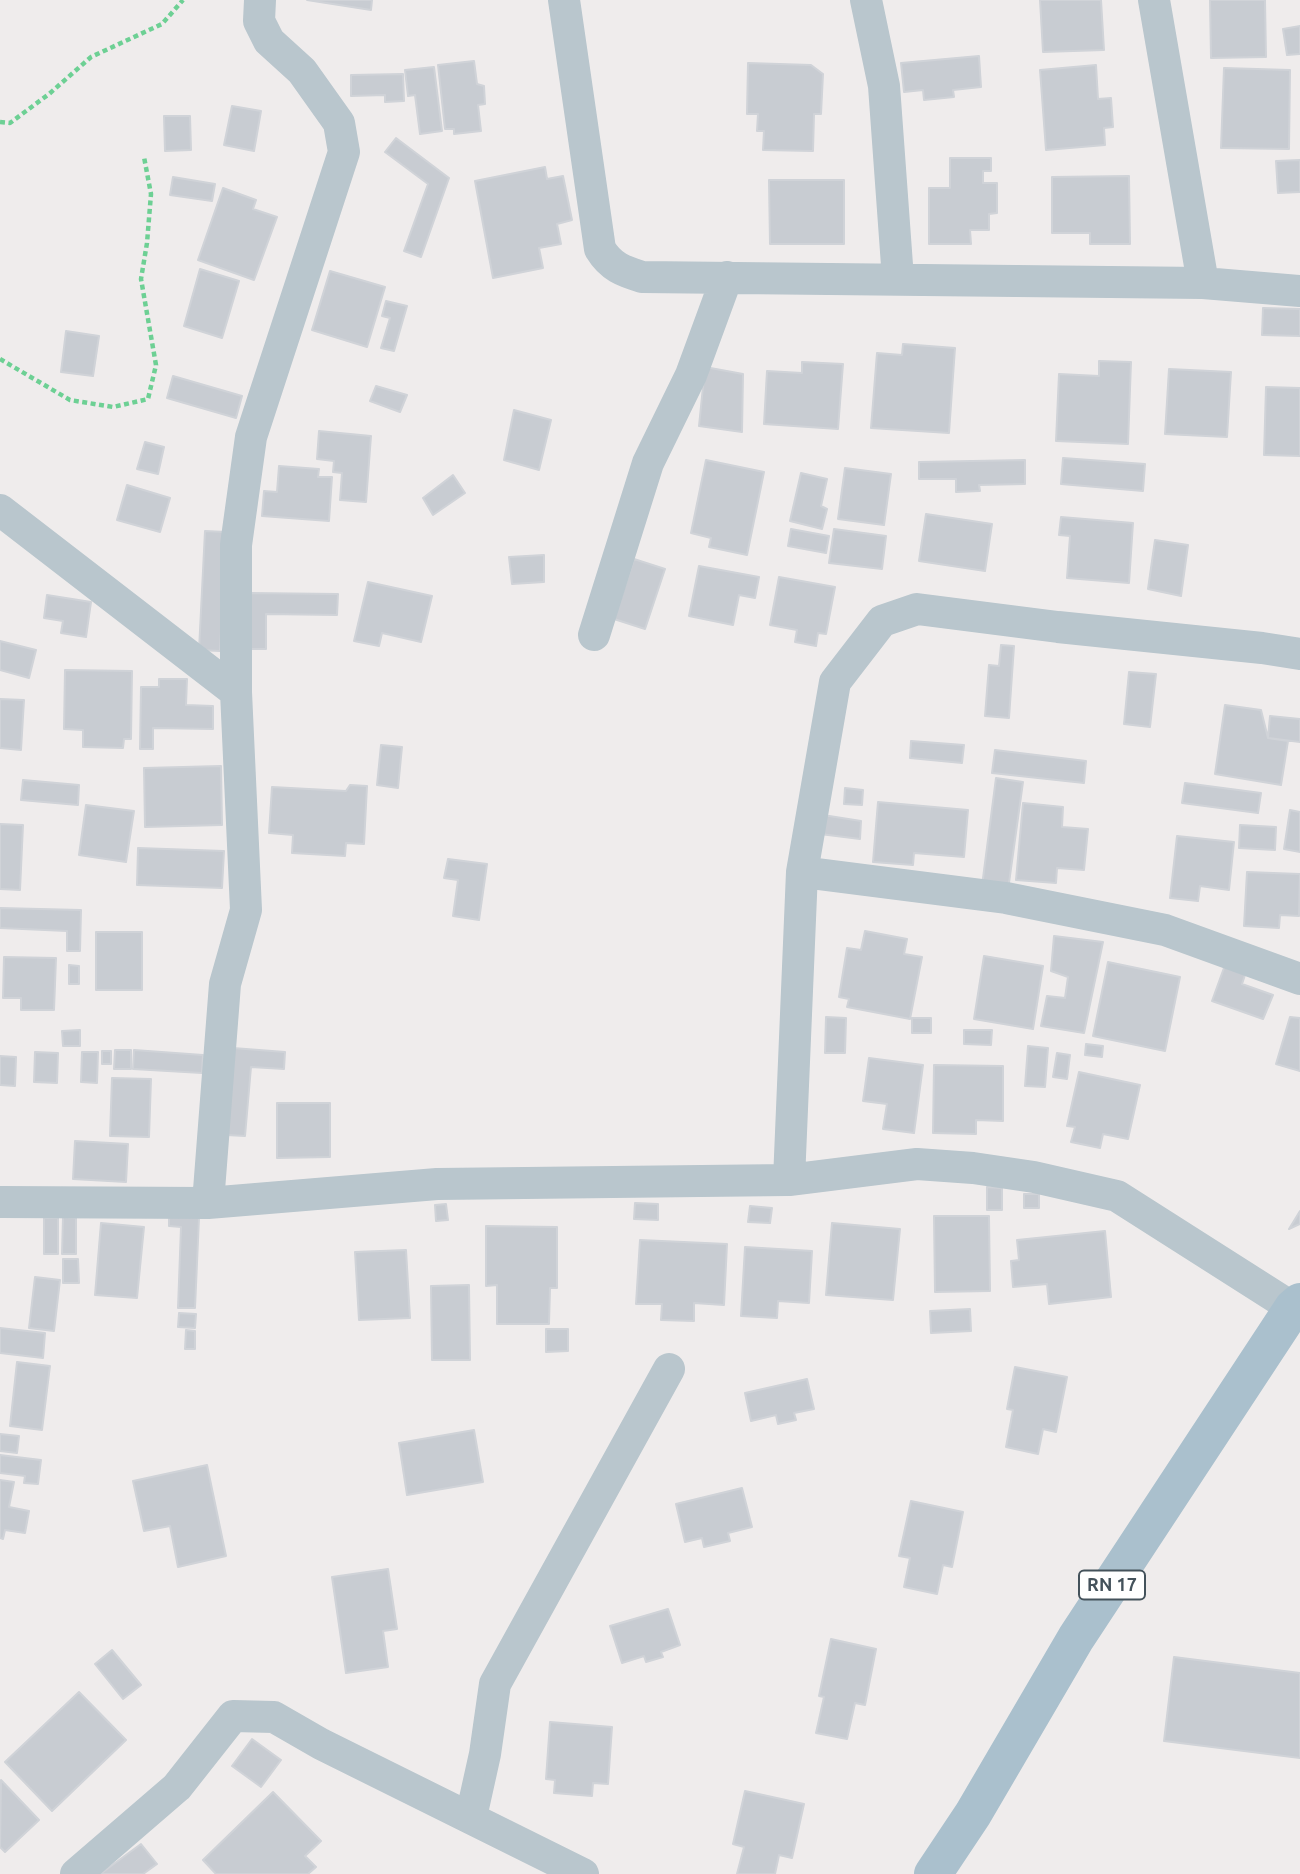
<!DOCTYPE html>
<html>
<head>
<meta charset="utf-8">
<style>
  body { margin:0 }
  canvas { display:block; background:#efecec }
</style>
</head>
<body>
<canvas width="1300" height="1874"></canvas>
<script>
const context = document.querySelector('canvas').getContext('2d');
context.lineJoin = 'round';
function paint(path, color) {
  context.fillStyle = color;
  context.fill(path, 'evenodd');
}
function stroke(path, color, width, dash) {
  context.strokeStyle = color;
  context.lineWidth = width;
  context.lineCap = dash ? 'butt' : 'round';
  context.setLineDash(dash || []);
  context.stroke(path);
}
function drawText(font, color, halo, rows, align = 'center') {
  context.font = font + ' Ubuntu,sans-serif';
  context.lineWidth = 7;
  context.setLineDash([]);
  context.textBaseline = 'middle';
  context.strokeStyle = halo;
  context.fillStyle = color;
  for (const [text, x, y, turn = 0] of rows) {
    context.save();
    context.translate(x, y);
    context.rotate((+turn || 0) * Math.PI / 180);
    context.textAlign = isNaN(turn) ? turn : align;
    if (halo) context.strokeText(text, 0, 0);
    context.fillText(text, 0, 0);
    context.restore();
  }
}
const building = new Path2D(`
  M307 0H372L371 10Z
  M1040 0H1101L1104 50 1043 52Z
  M1210 0H1265L1266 57 1211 58Z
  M1300 26V54L1287 55 1283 29Z
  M979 56 981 87 953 90 954 97 924 100 923 90 904 92 901 63Z
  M474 61 477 84 484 86 485 104 478 105 481 131 454 134V129H445L438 65Z
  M748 63 811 65 823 74 821 114H814L813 151 763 150 764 131H757L758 114H747Z
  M1096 65 1098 99 1111 98 1113 127 1104 128 1105 145 1046 150 1040 70Z
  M434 67 442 131 420 134 415 95 408 96 405 70Z
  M1224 68 1290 70 1289 149 1221 148Z
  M403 74 404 101 385 102V95L351 96V75Z
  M232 106 261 111 254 151 224 145Z
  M164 116H190L191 150 165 151Z
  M396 138 449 178 421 257 404 251 428 184 385 152Z
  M950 158H991V171H983V183H997V213L989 214V230H970L971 244H929V188H950Z
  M1300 160V192L1278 193 1276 161Z
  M545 167 547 179 563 176 572 220 557 224 561 244 539 248 543 268 493 278 475 181Z
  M1129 176 1130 244H1090V233H1052V177Z
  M173 177 215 184 212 201 170 195Z
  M769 180H844V244H770Z
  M223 188 256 200 253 209 277 217 254 280 198 260Z
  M200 269 239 281 222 338 184 326Z
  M330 271 385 287 367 347 312 330Z
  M386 301 407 306 394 351 381 348 390 318 382 316Z
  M1263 308 1300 309V336L1262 335Z
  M66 331 99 336 93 376 61 372Z
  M903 344 955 348 949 433 871 428 877 353 902 355Z
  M1099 361 1131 362 1128 444 1056 441 1059 374 1099 376Z
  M802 362 843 364 838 429 764 424 767 371 802 373Z
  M705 367 743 374 742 432 699 426Z
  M1169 369 1231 372 1227 437 1165 434Z
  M173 376 242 396 236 418 167 398Z
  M376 386 407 395 400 412 370 401Z
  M1266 387 1300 388V456L1264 455Z
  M514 410 551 420 539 470 504 460Z
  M319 431 371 436 366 502 340 500 342 473 333 472 334 461 317 459Z
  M145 442 164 447 158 474 137 469Z
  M1063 458 1145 464 1143 491 1061 484Z
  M706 460 764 472 747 555 709 547 711 538 691 533Z
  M1025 460V484L979 485 980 491 956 492V479H919V462Z
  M279 466 319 469 318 477H332L329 521 262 516 264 491 277 492Z
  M845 468 891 474 884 525 838 519Z
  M801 473 827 479 821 506 827 509 822 529 790 521Z
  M453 475 465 493 433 515 423 498Z
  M127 485 170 498 160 532 117 520Z
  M926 514 992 524 985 571 919 561Z
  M1061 517 1133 523 1129 583 1067 578 1070 536 1059 535Z
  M791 529 829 536 826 553 788 546Z
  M834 529 886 536 882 569 829 563Z
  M205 531 226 532 220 651 199 650Z
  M1155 540 1188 545 1181 596 1148 589Z
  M544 555V582L512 584 509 557Z
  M634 559 665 569 645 629 614 619Z
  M699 566 759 577 755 598 739 595 733 625 689 616Z
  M779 577 835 587 826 634 818 633 816 646 795 642 797 630 770 625Z
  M368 582 432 596 421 642 382 633 379 646 354 641Z
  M249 593 338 594 337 615 266 614V649H248Z
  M47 595 91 602 86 637 61 633 63 621 44 618Z
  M0 641 36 650 29 678 0 670Z
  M1001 645 1014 646 1009 718 985 716 989 665 999 666Z
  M65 670 132 671 131 739H124L123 748 83 747V730L64 729Z
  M1129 672 1156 674 1150 727 1124 724Z
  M159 679H187L186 705 213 706V729L153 728V749H140L141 687H159Z
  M0 699 24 700 21 750 0 748Z
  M1225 705 1261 710 1268 738 1288 741 1281 785 1215 774Z
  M1270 716 1300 719V742L1268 738Z
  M911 741 964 745 962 763 910 758Z
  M381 745 402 747 398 788 377 785Z
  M995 750 1086 761 1084 783 992 773Z
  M221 766 222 825 145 827 144 768Z
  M996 778 1023 782 1008 890 982 886Z
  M23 780 79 785 78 805 21 800Z
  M1185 783 1261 793 1258 813 1182 803Z
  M350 785 367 786 364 844 346 843 345 856 292 853 293 835 269 833 272 787 346 791Z
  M845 788 863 790 862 805 844 804Z
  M878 802 968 810 964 857 914 853 913 865 873 862Z
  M1023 803 1063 807 1062 827 1088 829 1084 870 1057 868 1056 883 1016 880Z
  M86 805 134 811 126 862 79 855Z
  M1290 810 1300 812V852L1284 849Z
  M823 815 861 821 860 839 820 834Z
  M0 824 23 825 20 890 0 889Z
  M1240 825 1276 827 1275 850 1239 848Z
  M1177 836 1234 842 1229 890 1200 886 1198 901 1170 898Z
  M138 848 224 851 222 888 137 885Z
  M448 859 487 864 479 920 453 916 458 880 444 878Z
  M1247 872 1300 874 1299 916 1280 915 1279 928 1244 926Z
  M0 908 81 910 80 951H67V931L0 928Z
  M865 931 907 939 904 954 922 957 910 1019 847 1007 849 999 839 997 847 948 861 950Z
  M96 932H142V990H96Z
  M1054 936 1103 942 1084 1033 1041 1026 1047 996 1065 998 1068 977 1051 971Z
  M984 956 1043 966 1033 1029 974 1019Z
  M4 957 56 958 54 1010H21V998H3Z
  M1108 962 1180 977 1165 1051 1093 1036Z
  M69 965 79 966V984H69Z
  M1225 965 1246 972 1242 984 1273 995 1263 1019 1212 1001Z
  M826 1017 846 1018 845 1053H825Z
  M1290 1017 1300 1018V1071L1276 1064Z
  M912 1018H931V1033H912Z
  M80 1030V1046H63L62 1031Z
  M964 1030H992L991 1045 964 1044Z
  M1086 1044 1103 1046 1102 1057 1085 1055Z
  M1028 1046 1048 1048 1045 1087 1025 1086Z
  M233 1048 285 1052 284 1069 251 1067 245 1136 226 1135Z
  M115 1050H131V1069H114Z
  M134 1050 203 1055 202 1073 133 1069Z
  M102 1051H111V1064H102Z
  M35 1052 58 1053 57 1083 34 1082Z
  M82 1052H98L97 1083 81 1082Z
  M1057 1053 1070 1055 1067 1079 1053 1077Z
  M0 1056 16 1057 15 1086 0 1085Z
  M869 1058 923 1065 914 1133 883 1129 887 1104 863 1101Z
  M934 1065 1003 1066V1121L976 1120V1134L933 1133Z
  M1079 1072 1140 1085 1128 1139 1103 1134 1100 1148 1071 1142 1075 1127 1067 1126Z
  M112 1078 151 1079 149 1137 110 1136Z
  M277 1103H330V1157L277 1158Z
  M75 1141 128 1144 126 1182 73 1179Z
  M987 1187 1002 1188V1210H987Z
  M1024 1194H1039V1208H1024Z
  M635 1203 658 1204V1220L634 1219Z
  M446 1204 448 1220 436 1221 435 1205Z
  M750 1206 772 1208 770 1223 748 1222Z
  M1300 1211V1224L1289 1229Z
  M934 1216H989L990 1291 935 1292Z
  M63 1217 76 1218V1254H62Z
  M169 1217 199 1218 195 1308H178L181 1227 169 1226Z
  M44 1218H58V1254H44Z
  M101 1223 144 1227 137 1298 95 1295Z
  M832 1223 900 1229 893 1300 826 1295Z
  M486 1226 557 1227V1288H550L549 1324H497V1285L486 1286Z
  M1105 1231 1111 1297 1049 1304 1047 1284 1013 1287 1011 1261 1019 1260 1017 1240Z
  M640 1240 727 1244 724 1305 694 1303V1321L661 1320 662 1304H636Z
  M745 1247 812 1251 809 1303 778 1301 777 1318 741 1316Z
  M406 1250 410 1318 359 1320 355 1252Z
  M63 1259H78L79 1283H63Z
  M35 1277 60 1280 54 1331 29 1328Z
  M469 1285 470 1360H432L431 1286Z
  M970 1309 971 1331 931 1333 930 1311Z
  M179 1313 196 1314 195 1328 178 1327Z
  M0 1328 45 1333 43 1358 0 1353Z
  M546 1329H568V1351L546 1352Z
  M186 1330 195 1331V1349H185Z
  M17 1362 50 1366 42 1430 10 1426Z
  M1015 1367 1067 1377 1056 1432 1043 1429 1038 1454 1006 1447 1013 1410 1007 1409Z
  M807 1379 814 1409 794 1413 796 1420 778 1424 776 1415 751 1421 745 1393Z
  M474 1430 483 1482 407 1495 399 1443Z
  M0 1434 19 1436 17 1453 0 1451Z
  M0 1455 41 1460 38 1484 24 1483 25 1476 0 1473Z
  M207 1465 226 1556 178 1567 170 1526 144 1531 133 1481Z
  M0 1480 14 1482 9 1507 29 1511 25 1533 5 1530 3 1539 0 1538Z
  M742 1488 752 1527 728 1533 730 1541 704 1547 702 1538 685 1542 676 1504Z
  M911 1501 963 1512 952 1567 943 1565 937 1594 904 1587 910 1558 899 1556Z
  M388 1569 397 1629 383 1631 388 1667 346 1673 332 1577Z
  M668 1609 680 1645 661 1652 663 1657 646 1662 644 1656 622 1663 610 1626Z
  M831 1639 876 1649 865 1705 855 1703 847 1739 816 1733 824 1697 819 1696Z
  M112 1650 141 1685 123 1699 95 1664Z
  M1174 1657 1300 1673V1758L1164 1741Z
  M79 1692 126 1740 52 1811 5 1762Z
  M550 1722 612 1727 608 1784 593 1783 592 1796 554 1793 555 1780 546 1779Z
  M252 1739 281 1760 261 1787 232 1766Z
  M1 1780 39 1820 5 1852 0 1847Z
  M745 1791 804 1804 792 1858 779 1855 775 1874H737L744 1847 733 1844Z
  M273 1792 321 1841 305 1856 316 1867 308 1874H216L203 1860Z
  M141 1844 157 1864 143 1874H100Z`);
paint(building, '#c8ccd2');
stroke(building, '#d0d3d8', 2);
stroke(new Path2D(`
  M0 122 10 123 49 94 91 57 162 24 183 0
  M0 359 70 400 113 407 148 399 156 365 141 279 147 243 151 194 144 157`), '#6dd094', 4.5, [5, 3.5]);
stroke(new Path2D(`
  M564 0 600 249C611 267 623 271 642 277L1203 283 1300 291
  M866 0 884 86 898 279
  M1154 0 1203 283
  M0 510 236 692
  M594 635 648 463 691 375 727 277
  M802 872 1006 898 1165 930 1300 979
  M789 1180 802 872 835 682 882 621 917 609 1058 627 1262 648 1300 654
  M0 1202 208 1203 437 1184 789 1180 917 1164 973 1168 1034 1177 1117 1196 1293 1308
  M208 1203 225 984 246 910 236 692V545L251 437 344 152 339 123 302 71 269 41 259 21 260 0
  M471 1817 485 1754 495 1684 669 1369
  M76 1874 177 1787 233 1716 274 1717 321 1744 583 1874`), '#b9c6cd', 32);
stroke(new Path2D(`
  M933 1874 973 1814 1076 1638 1293 1308 1300 1302`), '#aac0cd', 38);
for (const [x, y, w] of [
  [1112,1585,66]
]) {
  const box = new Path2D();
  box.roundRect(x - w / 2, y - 14.5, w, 29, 5);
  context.fillStyle = '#fff';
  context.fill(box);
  stroke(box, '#44525b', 2);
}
drawText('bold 18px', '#44525b', null, [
  ["RN 17",1112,1585]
]);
</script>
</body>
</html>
